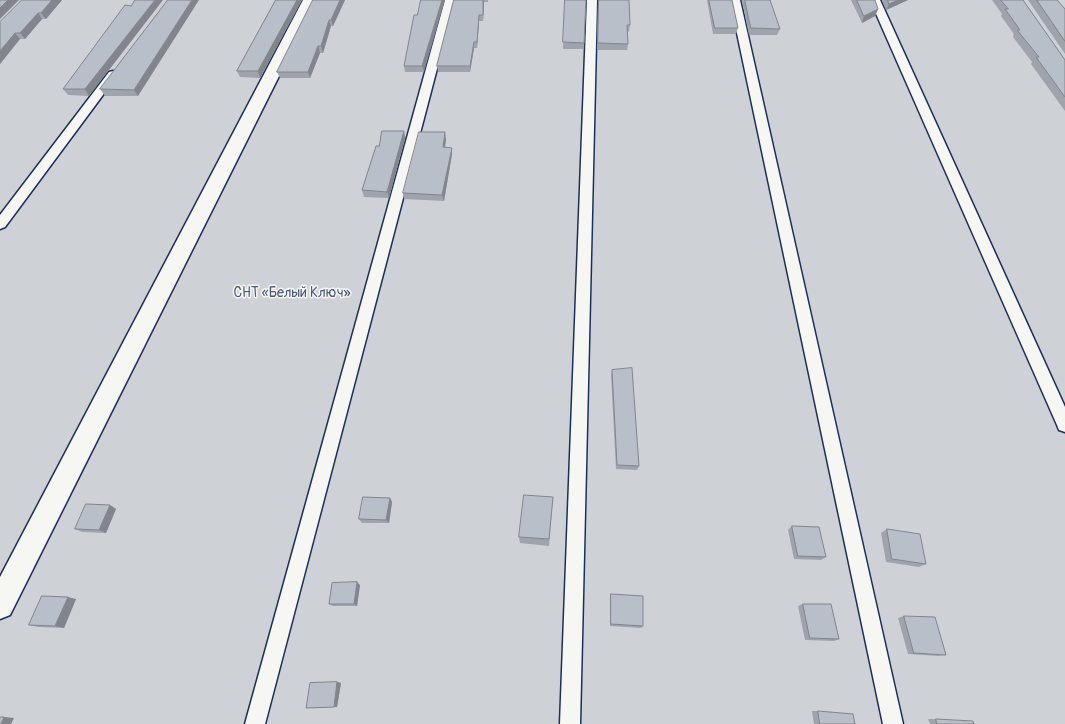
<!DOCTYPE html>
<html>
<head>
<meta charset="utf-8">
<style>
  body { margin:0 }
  canvas { display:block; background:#edeeec }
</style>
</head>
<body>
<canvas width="1065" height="724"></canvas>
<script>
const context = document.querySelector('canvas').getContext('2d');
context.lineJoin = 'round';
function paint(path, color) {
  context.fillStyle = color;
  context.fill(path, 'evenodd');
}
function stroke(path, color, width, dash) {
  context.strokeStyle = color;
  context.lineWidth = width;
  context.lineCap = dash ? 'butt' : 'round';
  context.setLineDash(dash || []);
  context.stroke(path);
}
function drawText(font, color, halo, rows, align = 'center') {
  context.font = font + ' Pangolin,sans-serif';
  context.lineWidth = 3;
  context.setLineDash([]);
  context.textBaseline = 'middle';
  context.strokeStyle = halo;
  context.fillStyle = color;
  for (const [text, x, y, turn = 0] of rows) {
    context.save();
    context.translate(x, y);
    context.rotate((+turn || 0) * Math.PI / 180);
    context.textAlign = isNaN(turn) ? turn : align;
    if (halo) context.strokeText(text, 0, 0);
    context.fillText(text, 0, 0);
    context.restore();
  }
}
paint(new Path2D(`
  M0 0H1065V724H0Z`), '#ced2d7');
const service = new Path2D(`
  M445 0H455L265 724H245Z
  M587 0H597L580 724H560Z
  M730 0H740L903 724H883Z
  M870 0H880L1065 407V432L1059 430 1057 425Z
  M113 71 118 74 117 76 5 227 0 229V215L109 72Z`);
const minor = new Path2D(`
  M303 0H317L10 615 0 619V577Z`);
stroke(service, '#1b2f5e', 3);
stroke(minor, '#1b2f5e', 3);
paint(service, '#f6f6f2');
paint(minor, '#f6f6f2');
paint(new Path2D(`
  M22 0H62L46 19H42L25 39H20L0 64V22Z
  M168 0 138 96H105L100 89Z
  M276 0H302L260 78 240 77 237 71Z
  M313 0H345L333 26H331L323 53H320L310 78H280L277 72Z
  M454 0H488V2H484L483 21H479L477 48H474L470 72H438L437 66Z
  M565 0H586L584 49H563Z
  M598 0H629L630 25 629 32 628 31V44L627 50H597Z
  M707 0H732L738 28 736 34H713Z
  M742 0H770L780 29 777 35H749Z
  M851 0H875L878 9 875 16 862 23Z
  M882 0H908L886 10Z
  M992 0H1023L1065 60V111L1031 64 1032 62 1013 37 1014 34 1001 16 1002 14Z
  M1028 0H1057L1065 9V54Z
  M131 6 89 96 68 95 63 89Z
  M417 15 424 72H405L404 66Z
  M404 131 405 138 389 198 364 197 362 190 379 146Z
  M446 139 445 147 452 154 444 201 404 199 403 193Z
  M612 370 639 466 637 470 616 469 611 375Z
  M553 497 549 546 520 543 519 537Z
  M390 498 392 502 389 523H362L359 519Z
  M110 505 116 509 106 533 82 532 75 529Z
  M792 526 826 557 821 560 794 559 788 530Z
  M887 529 926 564 919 567 886 562 881 533Z
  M360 585 357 606H333L329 604Z
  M611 594 643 626 641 628 610 626V596Z
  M76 599 64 628 38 627 29 625Z
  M803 604 839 639 834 641 805 640 798 606Z
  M904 616 946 655 938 656 908 654 898 618Z
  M337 682 341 683 337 707 311 708H306Z
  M812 711H818L855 724H814Z
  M928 719H936L974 724H930Z`), '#9fa4ac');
paint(new Path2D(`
  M8 0H19L0 19V8Z
  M52 0H62L46 19 41 13Z
  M155 0H163L89 96 85 89Z
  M192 0H199L138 96 134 90Z
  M297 0H302L260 78 258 71Z
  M340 0H345L333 26 331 20Z
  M442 0H445L424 72 422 66Z
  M483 0 484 2 483 21Z
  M898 0H908L886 10 889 4Z
  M878 9 875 16 862 23 864 16Z
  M38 13 42 19 25 39 20 33Z
  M479 15V21L477 48V42Z
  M329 20 331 26 323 53 321 46Z
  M15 33 20 39 0 64V51Z
  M474 42V48L470 72V66Z
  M318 46 320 53 310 78 308 72Z
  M404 131 405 138 389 198 387 192Z
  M445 132 446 139 444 154 443 147Z
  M452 148V154L444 201 442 195Z
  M390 498 392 502 389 523 386 520Z
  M110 505 116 509 106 533 99 530Z
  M357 582 360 585 357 606 354 604Z
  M68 597 76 599 64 628 55 626Z
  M337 682 341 683 337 707H334Z
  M4 717 14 718 11 724H1Z`), '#82868c');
const building = new Path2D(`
  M0 0H8L0 8Z
  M22 0H52L41 13H38L20 33H15L0 51V22Z
  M135 0H155L85 89H63L125 5 131 6Z
  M168 0H192L134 90 100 89Z
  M276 0H297L258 71H237Z
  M313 0H340L331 20H329L321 46H318L308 72H277Z
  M421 0H442L422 66H404L414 15H417Z
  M454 0H483V15H479L477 42H474L470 66H437Z
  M565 0H586L584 43 563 42Z
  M599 0H629L630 25H627L628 44 598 43Z
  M709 0H732L738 28H715Z
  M745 0H770L780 29 751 28Z
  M857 0H875L878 9 864 16Z
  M888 0H898L889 4Z
  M1001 0H1023L1065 60V97L1036 57H1039L1017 30H1020L1005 9H1008Z
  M1037 0H1057L1065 9V41Z
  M382 131H404L387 192 362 190 376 146H379Z
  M419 132H445L443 147 452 148 442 195 403 193Z
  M632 368 639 466 617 465 612 370Z
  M524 495 553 497 549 539 519 537Z
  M363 497 390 498 386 520 359 519Z
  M86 504 110 505 99 530 75 529Z
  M792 526 819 527 826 557 798 556Z
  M887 529 920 534 926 564 892 559Z
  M357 582 354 604H329L332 583Z
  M611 594 643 596V626L611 624Z
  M42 596 68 597 55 626 29 625Z
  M803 604H831L839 639 810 638Z
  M904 616 935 617 946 655 914 653Z
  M337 682 334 707 306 708 310 683Z
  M818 711 853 714 855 724H820Z
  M0 717H4L1 724H0Z
  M936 719 973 721 974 724H937Z`);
paint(building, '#b9bfc8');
stroke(building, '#82868c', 1);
drawText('14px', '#48587c', '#f6f6f2', [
  ["СНТ «Белый Ключ»",292,293]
]);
</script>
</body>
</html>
